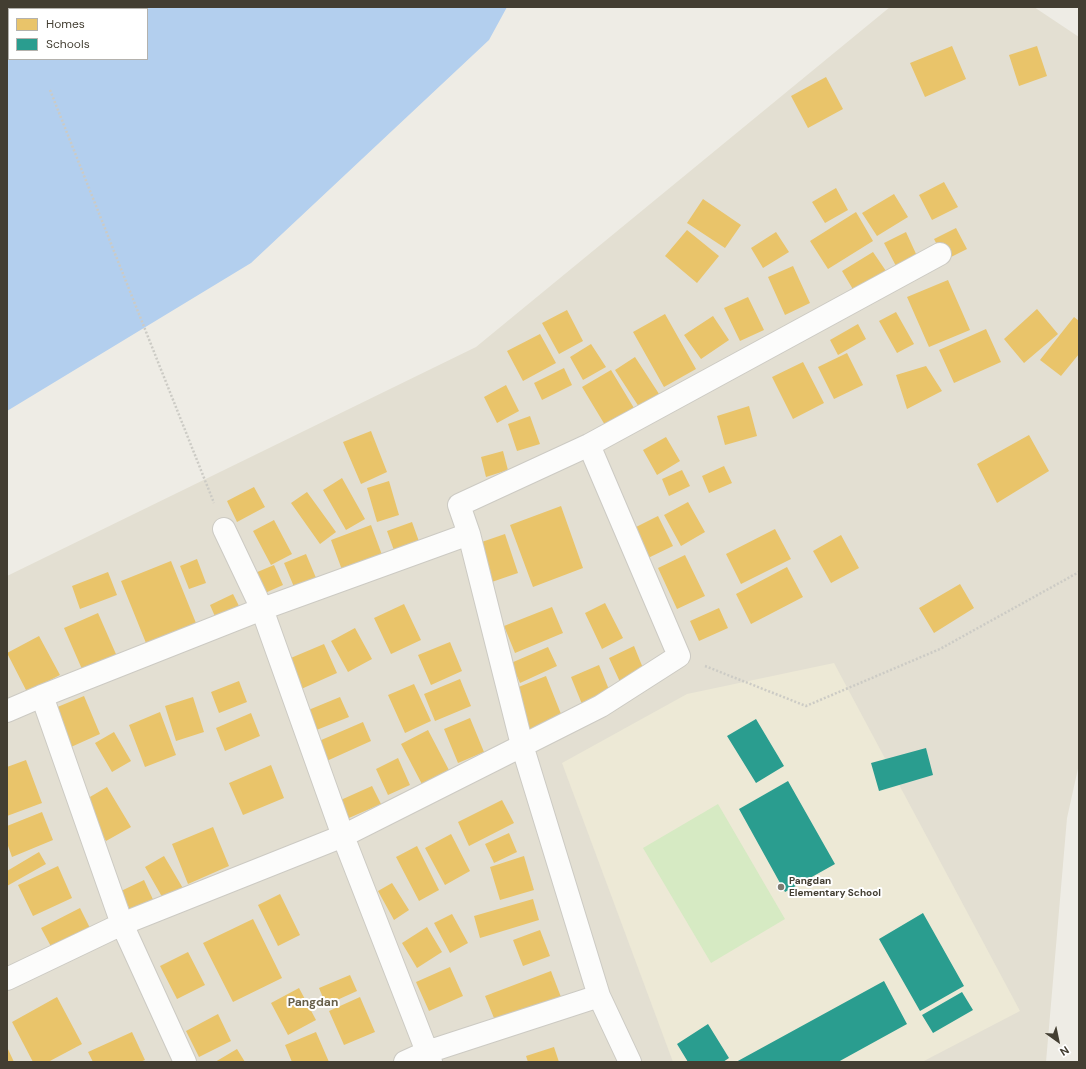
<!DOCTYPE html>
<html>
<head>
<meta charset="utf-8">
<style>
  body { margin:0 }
  #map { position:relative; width:1086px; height:1069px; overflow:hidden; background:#eeece5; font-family:"DM Sans",sans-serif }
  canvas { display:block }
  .frame { position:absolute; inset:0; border:8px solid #433e32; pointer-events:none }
  .legend { position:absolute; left:8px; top:8px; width:140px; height:52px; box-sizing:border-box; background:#fff; border:1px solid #b4b2ad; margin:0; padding:5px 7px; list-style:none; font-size:12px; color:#433e32 }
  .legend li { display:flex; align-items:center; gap:8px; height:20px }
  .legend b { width:20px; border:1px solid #b4b2ad }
  .north { position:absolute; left:1038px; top:1021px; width:40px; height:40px; -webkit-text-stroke:3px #fff; paint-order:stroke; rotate:147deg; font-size:11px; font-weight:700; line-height:16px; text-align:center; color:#433e32 }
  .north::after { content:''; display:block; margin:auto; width:14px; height:18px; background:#433e32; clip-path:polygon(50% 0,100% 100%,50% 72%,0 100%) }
</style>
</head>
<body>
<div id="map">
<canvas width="1086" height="1069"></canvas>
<div class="frame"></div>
<ul class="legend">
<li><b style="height:11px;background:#e9c46a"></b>Homes</li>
<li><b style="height:11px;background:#2a9d8f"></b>Schools</li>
</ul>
<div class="north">N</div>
</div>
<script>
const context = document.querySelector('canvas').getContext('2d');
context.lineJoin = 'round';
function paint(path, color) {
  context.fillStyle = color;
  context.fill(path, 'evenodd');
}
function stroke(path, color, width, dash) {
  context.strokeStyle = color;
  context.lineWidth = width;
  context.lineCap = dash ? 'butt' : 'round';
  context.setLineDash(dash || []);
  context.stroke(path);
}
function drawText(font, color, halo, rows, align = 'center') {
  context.font = font + ' "DM Sans",sans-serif';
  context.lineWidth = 4;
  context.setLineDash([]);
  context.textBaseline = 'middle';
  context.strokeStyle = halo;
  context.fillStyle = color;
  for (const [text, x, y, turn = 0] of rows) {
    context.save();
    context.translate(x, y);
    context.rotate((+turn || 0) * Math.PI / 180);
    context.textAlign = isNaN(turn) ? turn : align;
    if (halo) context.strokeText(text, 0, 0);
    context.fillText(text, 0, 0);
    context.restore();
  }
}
paint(new Path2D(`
  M890 7H1034L1079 37V764L1067 818 1046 1062H7V576L476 347Z`), '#e3dfd2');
paint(new Path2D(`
  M834 663 1020 1011 922 1062H673L562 763 687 694Z`), '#ede9d6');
paint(new Path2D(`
  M718 804 785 919 711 963 643 848Z`), '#d6eac3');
paint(new Path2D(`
  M7 7H507L489 40 251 263 7 411ZM9 9H147V59H9Z`), '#b3cfee');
paint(new Path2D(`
  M952 46 966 79 925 97 910 63Z
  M1037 46 1047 76 1019 86 1009 55Z
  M826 77 843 109 808 128 791 96Z
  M944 182 958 207 932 220 919 195Z
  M836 188 848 210 825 223 812 202Z
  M894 194 908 217 877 236 862 213Z
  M703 199 741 225 725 248 687 223Z
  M856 212 873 241 828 269 810 241Z
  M956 228 967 249 945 260 934 239Z
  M687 230 719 256 697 283 665 256Z
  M776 232 789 252 763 268 751 248Z
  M906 232 917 256 896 266 884 243Z
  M873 252 886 271 854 291 842 271Z
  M793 266 810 303 785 315 768 277Z
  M948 280 970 330 929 347 907 297Z
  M748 297 764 330 740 341 724 308Z
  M1037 309 1058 334 1024 363 1004 339Z
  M567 310 583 341 559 354 542 323Z
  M896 312 914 344 897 353 879 321Z
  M665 314 696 369 664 387 633 332Z
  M713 316 729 340 701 359 684 335Z
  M1074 317 1079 321V354L1061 376 1040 360Z
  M858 324 866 339 838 355 830 340Z
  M986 329 1001 362 954 383 939 350Z
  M540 334 556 363 523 381 507 351Z
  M591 344 606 367 583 380 570 357Z
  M847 353 863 385 834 399 818 367Z
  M635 357 661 397 641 410 615 370Z
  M803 362 824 403 793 419 772 377Z
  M926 366 942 391 907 409 896 375Z
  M564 368 572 385 542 400 534 383Z
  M611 370 637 413 608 430 582 387Z
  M506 385 519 411 497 423 484 397Z
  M749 406 757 436 725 445 717 416Z
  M530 416 540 444 517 451 508 424Z
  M371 431 387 472 361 484 343 442Z
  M1029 435 1049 471 997 503 977 464Z
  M666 437 680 461 657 475 643 450Z
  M503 451 508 470 486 477 481 457Z
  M724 466 732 483 709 493 702 476Z
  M682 470 690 486 669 496 662 479Z
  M342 478 365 519 346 530 323 490Z
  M389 481 399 515 377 522 367 488Z
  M254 487 265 507 237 522 227 501Z
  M307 492 336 532 320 544 291 503Z
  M688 502 705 532 681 546 664 515Z
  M561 506 583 568 533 587 510 525Z
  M658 516 673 546 646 559 632 529Z
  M274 520 292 554 271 565 253 531Z
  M412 522 421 547 396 556 387 531Z
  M371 525 385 563 345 578 331 540Z
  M775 529 791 559 741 584 726 554Z
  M505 534 518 573 486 584 473 545Z
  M841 535 859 568 831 583 813 551Z
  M306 554 319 585 297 594 284 563Z
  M685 555 705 596 677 609 658 568Z
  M197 559 206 583 189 589 180 566Z
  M171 561 198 628 148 648 121 581Z
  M274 565 283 585 265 593 255 573Z
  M787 567 803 597 751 624 736 594Z
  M108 572 117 595 80 609 72 586Z
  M960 584 974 608 934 633 919 608Z
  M233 594 241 610 217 621 210 605Z
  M605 603 623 638 602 649 585 613Z
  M404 604 421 640 391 654 374 618Z
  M552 607 563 633 515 653 504 626Z
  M719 608 728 628 699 641 690 621Z
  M98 613 119 661 85 676 64 628Z
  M355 628 372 659 348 672 331 641Z
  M39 636 60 675 27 692 7 653Z
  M450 642 462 671 431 685 418 655Z
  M324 644 337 673 299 690 286 660Z
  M634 646 645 673 621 684 609 658Z
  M548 647 557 666 520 683 511 663Z
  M599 665 612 697 584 709 571 677Z
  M546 676 563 719 529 732 516 688Z
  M460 679 471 706 435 721 424 694Z
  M239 681 247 702 219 713 211 692Z
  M414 684 431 721 405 733 388 695Z
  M84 696 100 734 71 747 55 708Z
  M193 697 204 732 176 741 165 706Z
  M340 697 349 717 314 731 306 711Z
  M160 712 176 755 145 767 129 725Z
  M251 713 260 736 225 751 216 728Z
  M470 718 484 752 458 763 444 729Z
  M363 722 371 741 320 764 312 744Z
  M428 730 451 774 424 788 401 744Z
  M114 732 131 761 112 772 95 743Z
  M398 758 410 785 388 795 376 769Z
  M26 760 42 803 7 816V767Z
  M271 765 284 798 243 815 229 783Z
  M372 786 381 804 342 821 334 803Z
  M107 787 131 827 106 841 83 801Z
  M502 800 514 823 469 846 458 822Z
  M42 812 53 840 12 857 7 843V826Z
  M213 827 229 866 188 884 172 844Z
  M509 833 517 852 494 863 485 844Z
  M451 834 470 871 445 885 425 848Z
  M417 846 439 890 419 901 396 857Z
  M39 852 46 864 7 886V871Z
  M164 856 184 890 165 902 145 867Z
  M524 856 534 890 500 900 490 867Z
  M58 866 72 898 33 916 18 885Z
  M144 880 156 906 133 916 121 891Z
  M392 883 409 910 394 920 378 891Z
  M280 894 300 935 278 946 258 905Z
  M533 899 539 920 480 938 474 916Z
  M80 908 92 932 54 952 41 928Z
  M452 914 468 943 450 953 434 923Z
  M253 919 282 978 233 1002 203 943Z
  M427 927 442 952 417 968 402 943Z
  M540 930 550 956 523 966 513 940Z
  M188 952 205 985 177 999 160 966Z
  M450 967 463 996 429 1011 416 982Z
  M551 971 561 997 496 1023 485 996Z
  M350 975 357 991 326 1005 319 988Z
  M299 988 316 1020 288 1035 271 1003Z
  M57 997 82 1044 48 1062H33L12 1022Z
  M360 997 375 1032 344 1045 329 1011Z
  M218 1014 231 1041 199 1057 186 1031Z
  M132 1032 145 1060 140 1062H93L88 1052Z
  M316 1032 329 1062H292L285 1045Z
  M7 1047 14 1062H7Z
  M554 1047 559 1062H528L526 1056Z
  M237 1049 245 1062H215Z`), '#e9c46a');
paint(new Path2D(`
  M756 719 784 766 756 783 727 736Z
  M926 748 933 775 879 791 871 763Z
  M788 781 835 864 785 892 739 809Z
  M923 913 964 986 920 1011 879 939Z
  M884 981 907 1024 838 1062H736Z
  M962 992 973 1010 933 1033 922 1015Z
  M708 1024 729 1058 723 1062H688L677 1044Z`), '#2a9d8f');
const minor = new Path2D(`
  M224 529 262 609 343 836 431 1062
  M42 696 122 924 185 1062
  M7 711 42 696 262 609 469 534
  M7 979 122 924 343 836 601 706 679 656 589 445
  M405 1062 427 1052 599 996
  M630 1062 599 996 522 745 469 534 459 505 589 445 940 254`);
stroke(minor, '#cccac3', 24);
stroke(new Path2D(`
  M50 90 214 503
  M705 666 806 706 940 649 1079 572`), '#cccbc5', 2.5, [2, 2]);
stroke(minor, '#fcfcfb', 22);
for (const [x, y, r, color] of [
  [781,887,4,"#7f7b71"]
]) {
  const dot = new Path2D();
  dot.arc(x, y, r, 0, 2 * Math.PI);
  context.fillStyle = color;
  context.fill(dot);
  stroke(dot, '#fff', 1.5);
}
drawText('bold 10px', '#433e32', '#fff', [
  ["Pangdan",789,881],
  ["Elementary School",789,893]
], 'left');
drawText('bold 12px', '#665e49', '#fff', [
  ["Pangdan",313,1003]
]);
</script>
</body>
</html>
